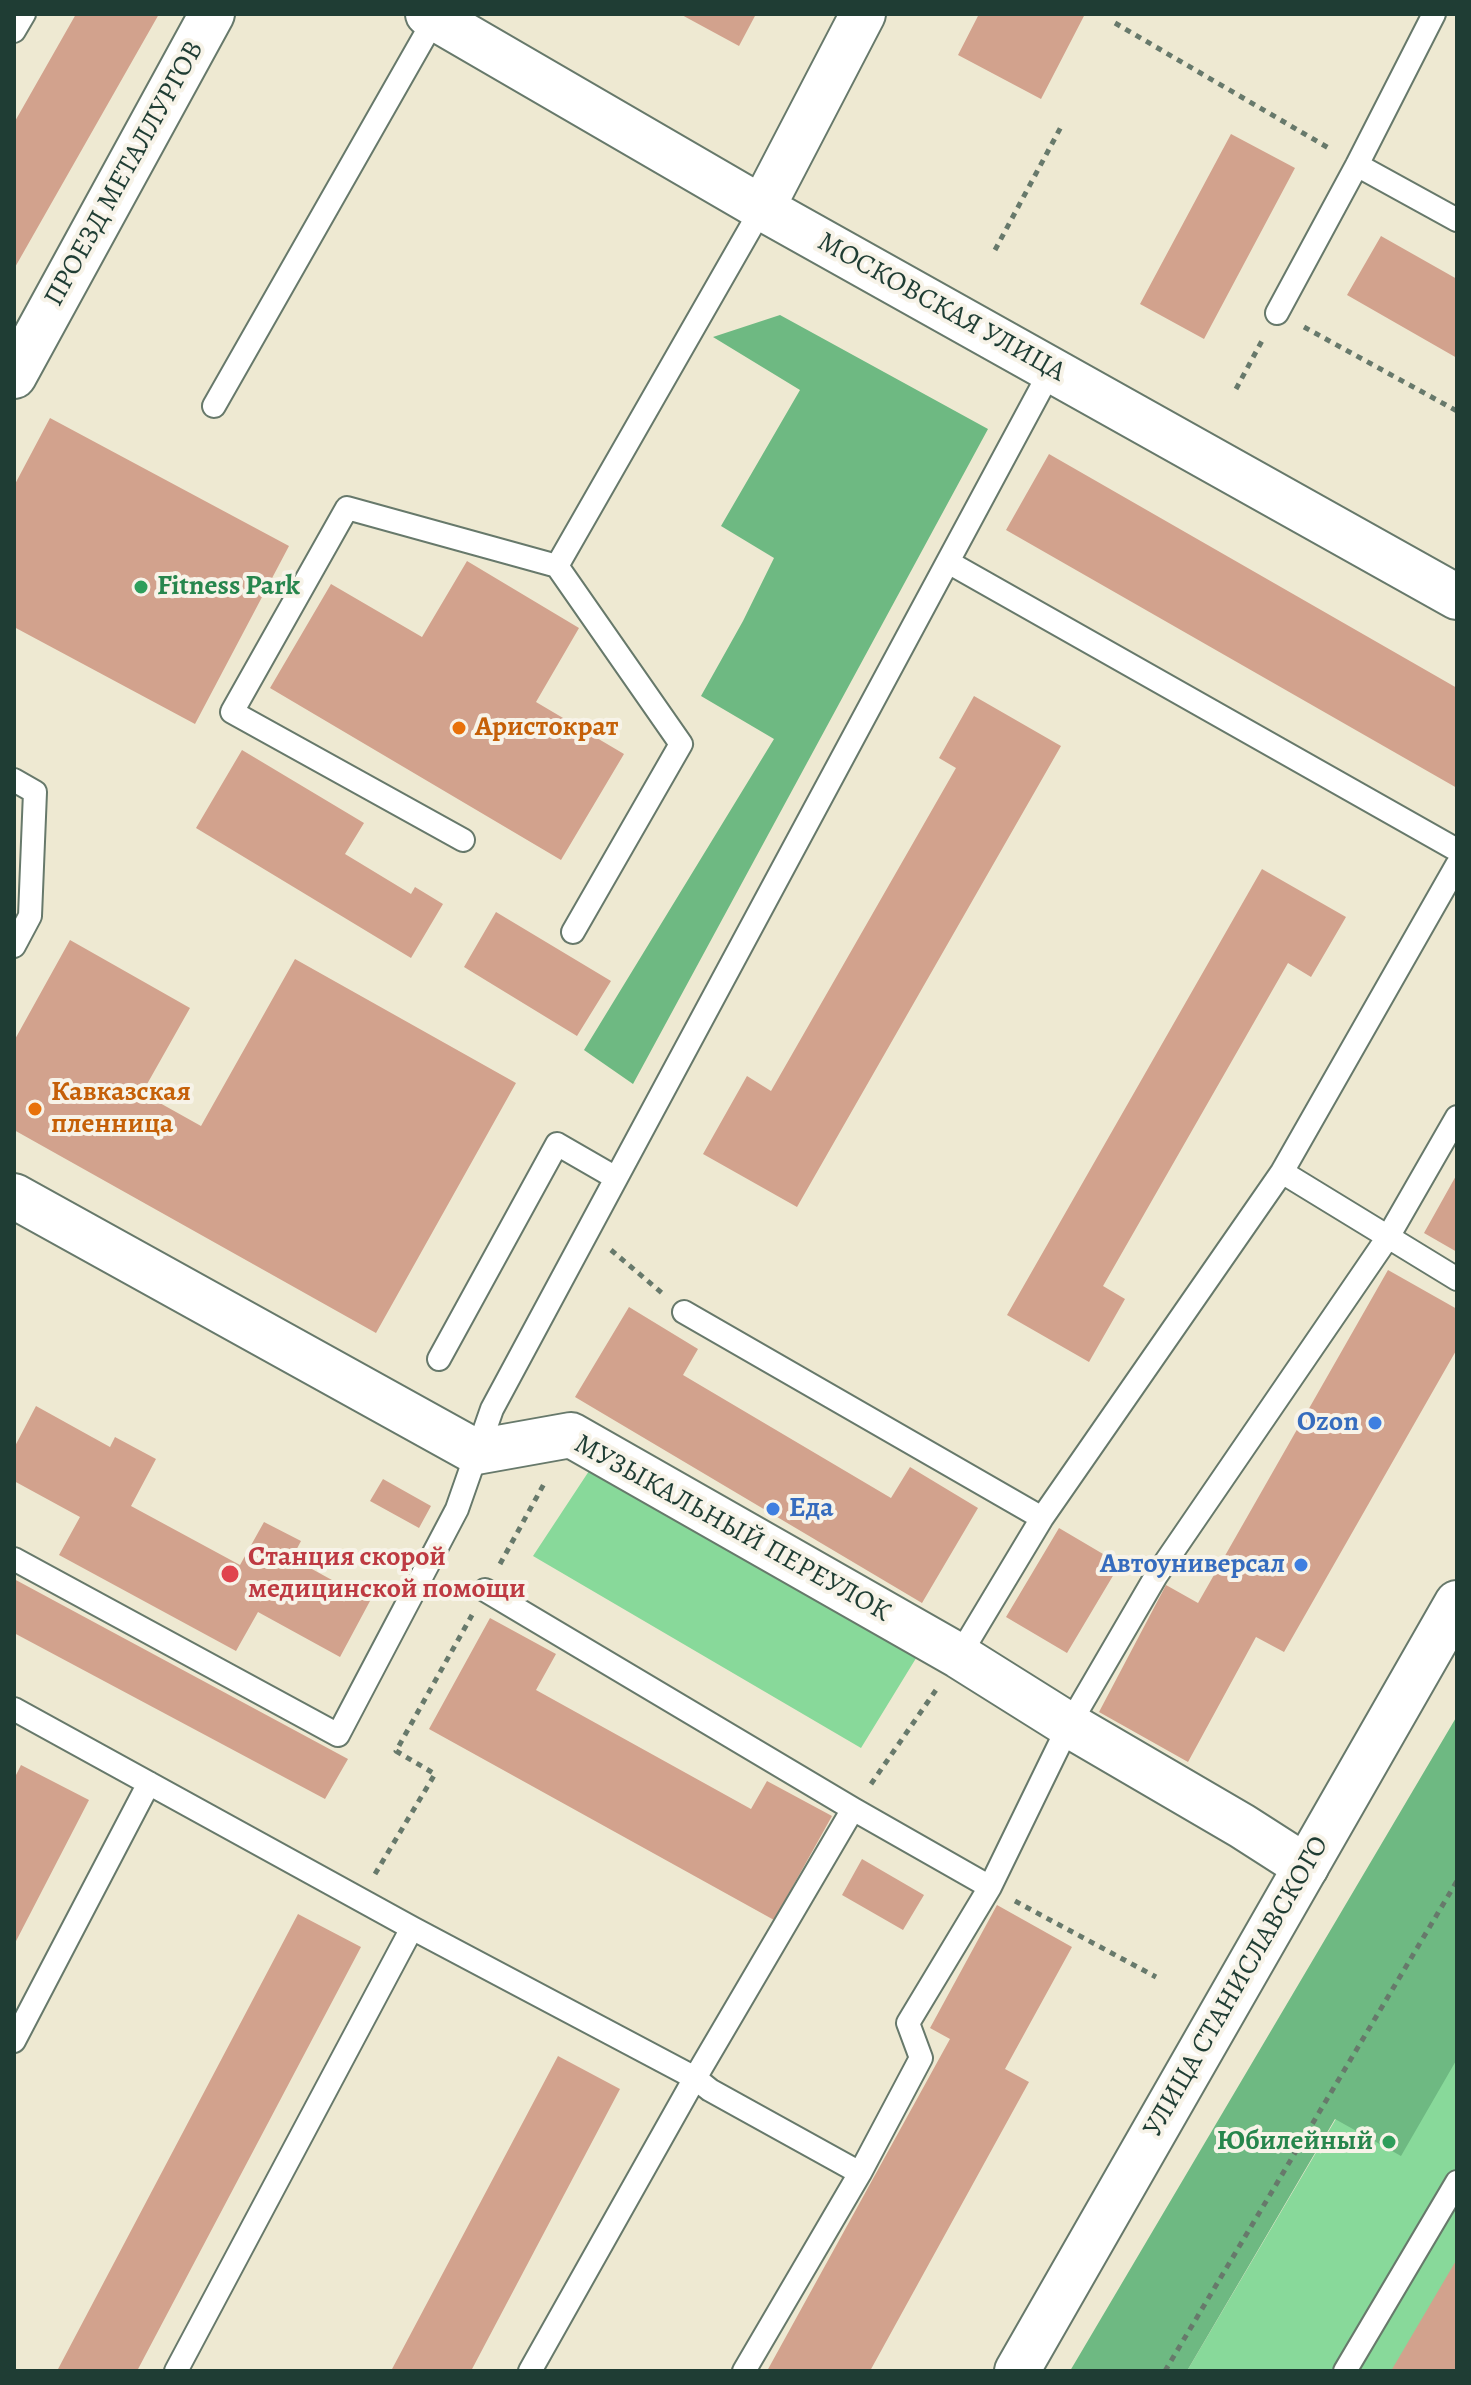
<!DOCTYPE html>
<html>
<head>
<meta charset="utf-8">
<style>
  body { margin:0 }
  #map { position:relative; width:1471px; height:2385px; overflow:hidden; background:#eee9d2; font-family:Alegreya,serif }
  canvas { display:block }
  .frame { position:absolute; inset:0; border:16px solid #1f3d34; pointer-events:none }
</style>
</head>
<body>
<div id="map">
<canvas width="1471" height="2385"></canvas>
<div class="frame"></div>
</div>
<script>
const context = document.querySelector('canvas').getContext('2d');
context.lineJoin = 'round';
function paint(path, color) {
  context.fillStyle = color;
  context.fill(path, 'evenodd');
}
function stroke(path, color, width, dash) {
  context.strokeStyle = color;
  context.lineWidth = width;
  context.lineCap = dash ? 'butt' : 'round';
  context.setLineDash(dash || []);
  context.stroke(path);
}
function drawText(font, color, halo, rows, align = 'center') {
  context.font = font + ' Alegreya,serif';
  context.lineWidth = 8;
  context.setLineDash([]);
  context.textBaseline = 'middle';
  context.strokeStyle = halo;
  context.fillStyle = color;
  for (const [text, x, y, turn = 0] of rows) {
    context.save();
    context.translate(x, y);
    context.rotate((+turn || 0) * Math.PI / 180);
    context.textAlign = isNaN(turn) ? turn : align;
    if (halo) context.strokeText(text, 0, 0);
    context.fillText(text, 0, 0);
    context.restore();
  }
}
paint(new Path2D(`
  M589 1471 918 1655 861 1748 533 1556Z
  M1457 1914V2371H1187Z`), '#88d99a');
paint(new Path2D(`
  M780 315 988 429 633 1084 584 1050 774 739 701 696 743 621 774 558 721 526 800 390 713 337Z
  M1457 1716V2059L1401 2156 1335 2119 1187 2371H1070Z`), '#6eb982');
paint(new Path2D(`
  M76 14H159L14 269V123Z
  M680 14H756L739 46Z
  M979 14H1085L1041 99 958 55Z
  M1231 134 1295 168 1204 339 1140 304Z
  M1381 236 1457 279V358L1347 295Z
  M50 418 289 546 195 724 14 627V486Z
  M1049 454 1457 688V788L1006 530Z
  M467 561 579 628 536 702 624 754 561 860 270 688 331 584 422 637Z
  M974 696 1061 746 797 1207 703 1154 747 1076 771 1091 956 768 939 758Z
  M242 750 364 823 345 854 411 894 415 887 443 904 411 958 196 828Z
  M1262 869 1346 917 1311 977 1288 963 1103 1286 1125 1299 1089 1362 1007 1315Z
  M496 912 611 981 577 1036 464 967Z
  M70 940 190 1008 142 1093 201 1126 295 959 516 1083 376 1333 14 1130V1041Z
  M1457 1174V1252L1424 1233Z
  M1388 1270 1457 1309V1349L1284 1652 1256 1637 1188 1762 1099 1712 1166 1585 1198 1603Z
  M629 1307 698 1349 683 1375 891 1498 910 1467 978 1508 922 1603 575 1397Z
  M36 1406 110 1447 115 1437 156 1459 131 1506 240 1565 264 1522 301 1541 292 1558 370 1601 340 1657 258 1612 236 1651 59 1555 80 1517 14 1481V1448Z
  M383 1479 431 1506 419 1528 370 1501Z
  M1059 1528 1120 1564 1067 1653 1006 1617Z
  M14 1579 348 1759 325 1799 14 1633Z
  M490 1618 556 1654 536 1690 751 1809 767 1781 832 1816 774 1920 429 1729Z
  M21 1765 89 1800 14 1945V1779Z
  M862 1859 924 1895 903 1930 842 1895Z
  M997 1905 1072 1947 1005 2069 1029 2082 870 2371H767L950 2039 930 2028Z
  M298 1914 361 1947 137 2371H57Z
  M558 2056 620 2089 471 2371H391Z
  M1457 2259V2371H1391Z`), '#d2a28d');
const lane = new Path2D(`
  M14 31 24 14
  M1357 165 1457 220
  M1277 313 1357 165 1434 14
  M214 406 435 18
  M948 562 1457 850
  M557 566 762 208
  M14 780 35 792 30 916 14 946
  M463 840 232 712 347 508 557 566 681 744 573 932
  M1282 1172 1457 1279
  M684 1312 1042 1518
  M439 1359 557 1144 616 1178
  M14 1559 338 1735 457 1509 492 1409 1051 370
  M485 1590 853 1809 990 1887
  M959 1656 1042 1518 1282 1172 1457 865
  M14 1709 412 1928 695 2078 710 2090 860 2173
  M14 2041 149 1783
  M176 2371 412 1928
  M530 2371 695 2078 853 1809
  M744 2371 860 2173 921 2058 908 2023 990 1887 1069 1725 1156 1576 1388 1237 1457 1117
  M1345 2371 1457 2182`);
const street = new Path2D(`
  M428 14 762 208 1457 597
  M762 208 863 14
  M14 376 212 14
  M14 1196 476 1452 571 1435 959 1656 1069 1725 1242 1826 1306 1867`);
const secondary = new Path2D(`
  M1017 2371 1457 1603`);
stroke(lane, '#67796b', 26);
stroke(street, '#67796b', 48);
stroke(secondary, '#67796b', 48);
stroke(new Path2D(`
  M1115 23 1332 150
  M995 250 1062 125
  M1304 327 1457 411
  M1236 389 1264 337
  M611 1250 662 1293
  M500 1564 545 1482
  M871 1784 936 1690
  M375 1874 435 1774 396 1751 472 1615
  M1015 1901 1156 1977
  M1165 2371 1457 1881`), '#67796b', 5, [6, 6]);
stroke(lane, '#fff', 22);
stroke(street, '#fff', 44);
stroke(secondary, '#fff', 44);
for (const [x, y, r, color] of [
  [141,587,8,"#2e9e5b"],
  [459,728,8,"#e8710a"],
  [35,1109,8,"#e8710a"],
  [1375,1423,8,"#3f7fe0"],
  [773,1509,8,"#3f7fe0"],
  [1301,1565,8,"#3f7fe0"],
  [230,1574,10,"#e0444e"],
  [1389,2142,8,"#2e9e5b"]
]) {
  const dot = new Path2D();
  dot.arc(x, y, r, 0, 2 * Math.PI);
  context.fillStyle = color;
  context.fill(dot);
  stroke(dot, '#f7f3e8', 3);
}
drawText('28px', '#1f3d34', '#f7f3e8', [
  ["ПРОЕЗД МЕТАЛЛУРГОВ",125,174,-61],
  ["МОСКОВСКАЯ УЛИЦА",941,308,29],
  ["МУЗЫКАЛЬНЫЙ ПЕРЕУЛОК",732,1529,29],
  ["УЛИЦА СТАНИСЛАВСКОГО",1237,1987,-60]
]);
drawText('bold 28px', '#27864d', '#f7f3e8', [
  ["Fitness Park",157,587],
  ["Юбилейный",1373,2142,"right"]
], 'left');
drawText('bold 28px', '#c56008', '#f7f3e8', [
  ["Аристократ",475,728],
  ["Кавказская",51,1093],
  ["пленница",51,1125]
], 'left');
drawText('bold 28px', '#366cbe', '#f7f3e8', [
  ["Ozon",1359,1423],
  ["Еда",789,1509,"left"],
  ["Автоуниверсал",1285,1565]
], 'right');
drawText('bold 28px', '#be3a42', '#f7f3e8', [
  ["Станция скорой",248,1558],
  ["медицинской помощи",248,1590]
], 'left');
</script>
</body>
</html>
